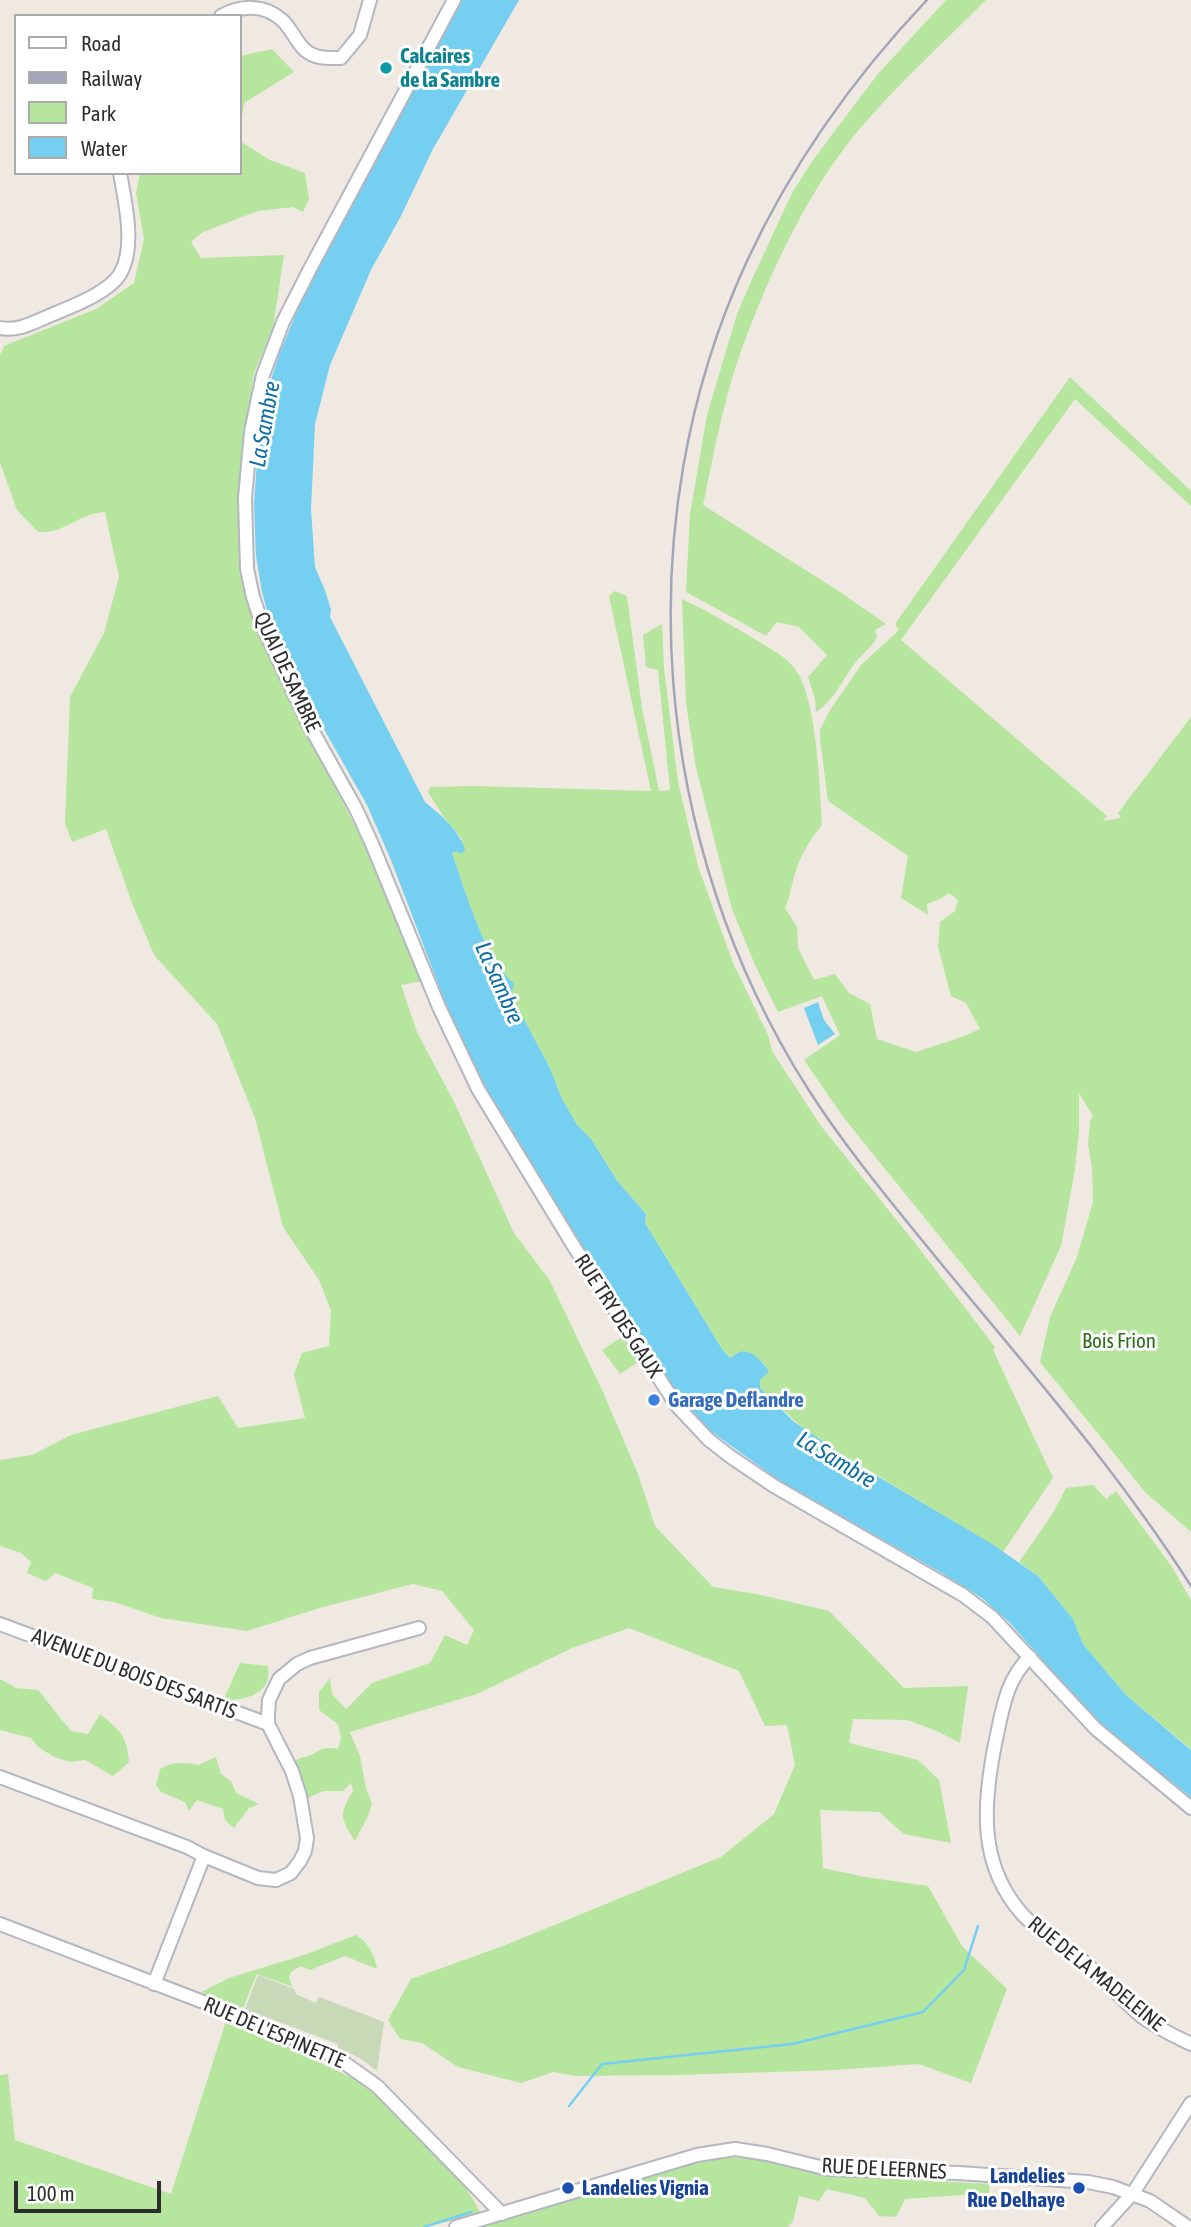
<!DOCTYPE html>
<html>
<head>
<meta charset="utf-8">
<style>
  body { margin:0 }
  #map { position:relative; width:1191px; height:2227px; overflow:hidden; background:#efe9e1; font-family:"Asap Condensed",sans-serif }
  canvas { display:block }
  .legend { position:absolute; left:14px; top:14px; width:228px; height:161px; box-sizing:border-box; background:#fff; border:2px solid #ababab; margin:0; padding:9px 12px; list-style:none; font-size:21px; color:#2e2e2e }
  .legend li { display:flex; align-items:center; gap:14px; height:35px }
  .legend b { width:35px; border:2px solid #ababab }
  .scale { position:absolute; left:14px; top:2181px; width:147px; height:32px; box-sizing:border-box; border:4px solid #2e2e2e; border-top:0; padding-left:9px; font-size:21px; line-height:24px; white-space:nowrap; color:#2e2e2e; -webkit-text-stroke:5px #fff; paint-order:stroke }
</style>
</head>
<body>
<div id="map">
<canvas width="1191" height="2227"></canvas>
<ul class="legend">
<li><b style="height:9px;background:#fff"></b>Road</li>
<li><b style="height:9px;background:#a3a6b8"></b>Railway</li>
<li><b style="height:19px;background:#b6e59e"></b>Park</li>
<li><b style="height:19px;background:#75cff0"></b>Water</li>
</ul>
<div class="scale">100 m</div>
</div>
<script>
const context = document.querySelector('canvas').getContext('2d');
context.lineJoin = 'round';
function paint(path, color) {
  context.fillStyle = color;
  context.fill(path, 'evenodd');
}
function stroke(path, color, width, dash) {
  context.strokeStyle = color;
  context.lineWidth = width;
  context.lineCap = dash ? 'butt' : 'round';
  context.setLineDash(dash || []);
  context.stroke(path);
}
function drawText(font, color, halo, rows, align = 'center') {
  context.font = font + ' "Asap Condensed",sans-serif';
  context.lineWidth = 6;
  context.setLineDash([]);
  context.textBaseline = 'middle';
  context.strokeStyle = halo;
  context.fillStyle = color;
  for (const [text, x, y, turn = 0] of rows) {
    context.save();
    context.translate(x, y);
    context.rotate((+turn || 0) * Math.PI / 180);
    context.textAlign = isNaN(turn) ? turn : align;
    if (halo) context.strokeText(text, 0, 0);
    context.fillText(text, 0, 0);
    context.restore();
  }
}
paint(new Path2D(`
  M946 0H986C945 41 900 82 862 126 807 190 766 280 738 360 722 407 713 457 703 505L837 590 886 624 875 630 877 637C872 647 862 654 855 663 843 679 834 701 816 712L815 699 808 677 827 655 799 627 777 622 766 636 686 592 690 514 707 415 737 314 753 277 793 191 813 160 877 75Z
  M272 49 294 72 244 103 240 133V56Z
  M240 141 270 160 305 173 309 199 303 212 293 207 258 211 203 232 191 242 201 258 284 255 273 328 254 373 245 435 247 598 256 628 281 681 362 840 406 938 423 981 401 985 417 1032 454 1102 514 1233 550 1281 603 1392 638 1474 655 1526 713 1587 761 1595 829 1611 904 1688 968 1686 960 1743 937 1731 907 1720 853 1719 849 1743 918 1760 939 1780 951 1843 904 1834 879 1812 820 1810 823 1868 865 1877 928 1886 962 1946 1007 1989 971 2083 919 2064 836 2070 678 2075 576 2076 553 2072 521 2083 458 2067 422 2043 400 2039 388 2020 411 1979 503 1946 721 1857 774 1814 795 1765 787 1725 765 1726 739 1671 629 1628 572 1648 477 1694 350 1732 360 1756 366 1788 372 1804 368 1816 355 1841C340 1818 339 1814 353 1791L351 1783 343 1791H323L308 1798 299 1780 295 1761C301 1756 305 1758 311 1755 324 1748 323 1747 338 1749L341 1738 338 1724 319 1710V1692L330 1678 332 1694 346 1709 372 1683 430 1663 445 1635 467 1645 474 1630 442 1591 413 1584 323 1607 247 1631 161 1618 114 1602 92 1599 93 1588 55 1573 46 1581 27 1573 31 1562 21 1553 0 1546V1460L32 1455 71 1435 218 1396 238 1428 305 1418 294 1374 302 1353 329 1346 331 1311 319 1280 283 1227 255 1118 217 1024 154 955 132 903 106 829 72 842 65 823 70 697 104 633 119 577 105 512C76 514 66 534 38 532L17 510 0 463V355L4 346 96 309 134 283 144 239 136 193 140 173H240Z
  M1070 377 1191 491V506L1075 399 901 640 1107 816 1103 821 1121 818 1118 813 1191 717V1532L1146 1493 1040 1362 1050 1317 1077 1257 1093 1202 1092 1167 1088 1145 1090 1120 1093 1116 1079 1093V1130L1075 1169 1061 1246 1020 1336 844 1118 804 1060 840 1035 822 996 778 1012 755 965 732 909 696 768 686 703 682 599C711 613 739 629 766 646 776 652 788 659 795 669 817 698 820 788 822 825 808 842 798 859 793 881 790 891 790 897 785 908L797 927 798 948 814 980 835 974 849 993 870 1004 877 1039 916 1052C937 1045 959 1039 980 1029L966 1003 951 996 938 947 940 922 955 911 958 900 949 893 940 899 927 904 928 915 901 898 908 856 828 801 820 739V730L830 710 861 665 899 630 895 624Z
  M615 591 627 596 642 708 659 791 670 790 658 670 646 667 643 635 662 624 664 668 678 782 698 866 733 963 768 1035 772 1051 821 1126 915 1243 995 1347 993 1350 1053 1478 1003 1552 860 1465C822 1448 790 1417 760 1388V1380L765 1364 748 1352 730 1358 722 1349 645 1223 646 1214 618 1182 591 1139 577 1125 561 1097 550 1068 511 995 513 984C483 956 466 892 452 853L462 839 445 819 428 792 430 787 474 786 651 791 609 596Z
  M623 1336 640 1361 620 1374 602 1350Z
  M1093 1485 1106 1499 1116 1491 1172 1567 1191 1600V1749L1126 1695 1083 1644 1073 1619 1038 1576 1019 1562 1053 1513 1066 1488Z
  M240 1663 268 1666C268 1670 269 1674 268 1678 265 1696 238 1702 224 1699Z
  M0 1679 16 1688 38 1690 71 1731 88 1734 100 1714C120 1731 127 1735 129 1762L113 1776 85 1760 71 1762 54 1757 38 1747 31 1738 0 1730Z
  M216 1757 221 1774 231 1781 236 1793 259 1804 249 1808 234 1828 225 1820 223 1809 197 1800 189 1811 185 1802 161 1792 156 1785 160 1769C172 1762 185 1762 198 1765Z
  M356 1935C368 1941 375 1957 377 1969L345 1956 310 1970 301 1966 291 1972 289 1978 293 1987 257 1974 243 2008 201 1992 229 1978 307 1954Z
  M227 2018 367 2085 409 2125 466 2188 481 2213 426 2227H0V2075L8 2074 15 2140 171 2194Z
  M720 2156 766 2161 824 2175 990 2184 989 2193 905 2199 896 2217 879 2216 865 2198 827 2189 819 2201 799 2196 793 2221 788 2227H480Z`), '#b6e59e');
paint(new Path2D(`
  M258 1975 294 1989 296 1994 316 2003 319 1997 384 2022 377 2071 360 2058 338 2048V2044L245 2009Z`), '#c8d9b8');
paint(new Path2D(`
  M460 0H519L433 149 401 216 371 270 330 365 315 424 311 509 315 567 326 593 331 610 330 617 425 802C441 815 458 829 465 849L462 854 455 851 452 853C466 892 483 956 514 984L511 995 550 1068 561 1097 577 1125 591 1139 618 1182 646 1214 645 1223 722 1349 730 1358C734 1356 737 1353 740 1352 752 1349 764 1363 769 1372L760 1380V1388L793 1421 848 1459 992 1544 1038 1576 1073 1619 1083 1644 1126 1695 1191 1750V1797L1098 1723 1010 1623 982 1598 940 1572 783 1483 705 1427 670 1387 543 1187 490 1099 450 1015 391 860 367 805 308 701 269 618 262 592 256 556 254 503 257 461 267 392 280 352 306 290Z
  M818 1002 824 1020 835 1034 818 1045 804 1008Z`), '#75cff0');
stroke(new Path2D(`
  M569 2106 602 2064 792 2044 923 2012 964 1970 978 1926
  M424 2227 471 2212`), '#75cff0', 2.5);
const minor = new Path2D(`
  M454 0 311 267 283 322 263 375 251 432 245 498 247 569 253 597 263 627 308 723 356 809 372 844 439 1007 478 1089 573 1245 677 1406 709 1440 731 1457 774 1486 963 1595 992 1617 1096 1729 1191 1808
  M221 16C241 5 264 4 282 20 291 28 296 42 305 50 315 59 328 58 341 58L360 35 370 0
  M0 328C20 332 38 320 56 313 75 305 109 292 120 274 136 248 125 202 120 173
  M0 1624 268 1724
  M1030 1657C1005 1680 1002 1713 995 1744 983 1805 978 1865 1023 1915 1040 1933 1064 1944 1082 1960 1103 1977 1120 1998 1140 2015 1155 2027 1174 2036 1191 2044
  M0 1777 187 1847 204 1856
  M0 1924 258 2023 336 2057 377 2086 502 2214
  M154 1984 204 1856 258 1878 276 1880 291 1873 300 1861 305 1851 307 1838 300 1796 292 1771 268 1724V1715L269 1700 279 1679 297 1664 310 1658 419 1628
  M456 2227 697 2155 735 2149 767 2154 828 2169 959 2173 1088 2182 1113 2187 1150 2201 1188 2227
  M1102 2227 1133 2193 1191 2103`);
stroke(minor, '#b4b7c1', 16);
stroke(minor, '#fff', 12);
stroke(new Path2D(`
  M927 0C854 77 792 164 747 261 625 525 652 844 808 1089 845 1147 890 1201 934 1255 1023 1363 1116 1468 1191 1586`), '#a3a6b8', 2.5);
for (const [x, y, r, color] of [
  [386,68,7,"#0f9aa8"],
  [654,1400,7,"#3f7fe0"],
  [568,2188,7,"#1a4fb4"],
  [1079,2188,7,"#1a4fb4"]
]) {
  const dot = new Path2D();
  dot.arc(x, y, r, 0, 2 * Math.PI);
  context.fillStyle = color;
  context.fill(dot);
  stroke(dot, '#fff', 2.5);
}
drawText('bold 21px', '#0d838f', '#fff', [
  ["Calcaires",400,56],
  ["de la Sambre",400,80]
], 'left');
drawText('21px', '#2e2e2e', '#fff', [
  ["QUAI DE SAMBRE",287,672,65],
  ["RUE TRY DES GAUX",618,1316,57],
  ["AVENUE DU BOIS DES SARTIS",134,1674,21],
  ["RUE DE LA MADELEINE",1096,1974,39],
  ["RUE DE L'ESPINETTE",274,2033,23],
  ["RUE DE LEERNES",884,2169,3]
]);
drawText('21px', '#2c6e1b', '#fff', [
  ["Bois Frion",1119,1341]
]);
drawText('bold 21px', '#366cbe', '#fff', [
  ["Garage Deflandre",668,1400]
], 'left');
drawText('bold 21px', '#164399', '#fff', [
  ["Landelies",1065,2176],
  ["Rue Delhaye",1065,2200],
  ["Landelies Vignia",582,2188,"left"]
], 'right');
drawText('italic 23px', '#0d6fa3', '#fff', [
  ["La Sambre",265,424,-80],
  ["La Sambre",499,983,66],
  ["La Sambre",836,1460,31]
]);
</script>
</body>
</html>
